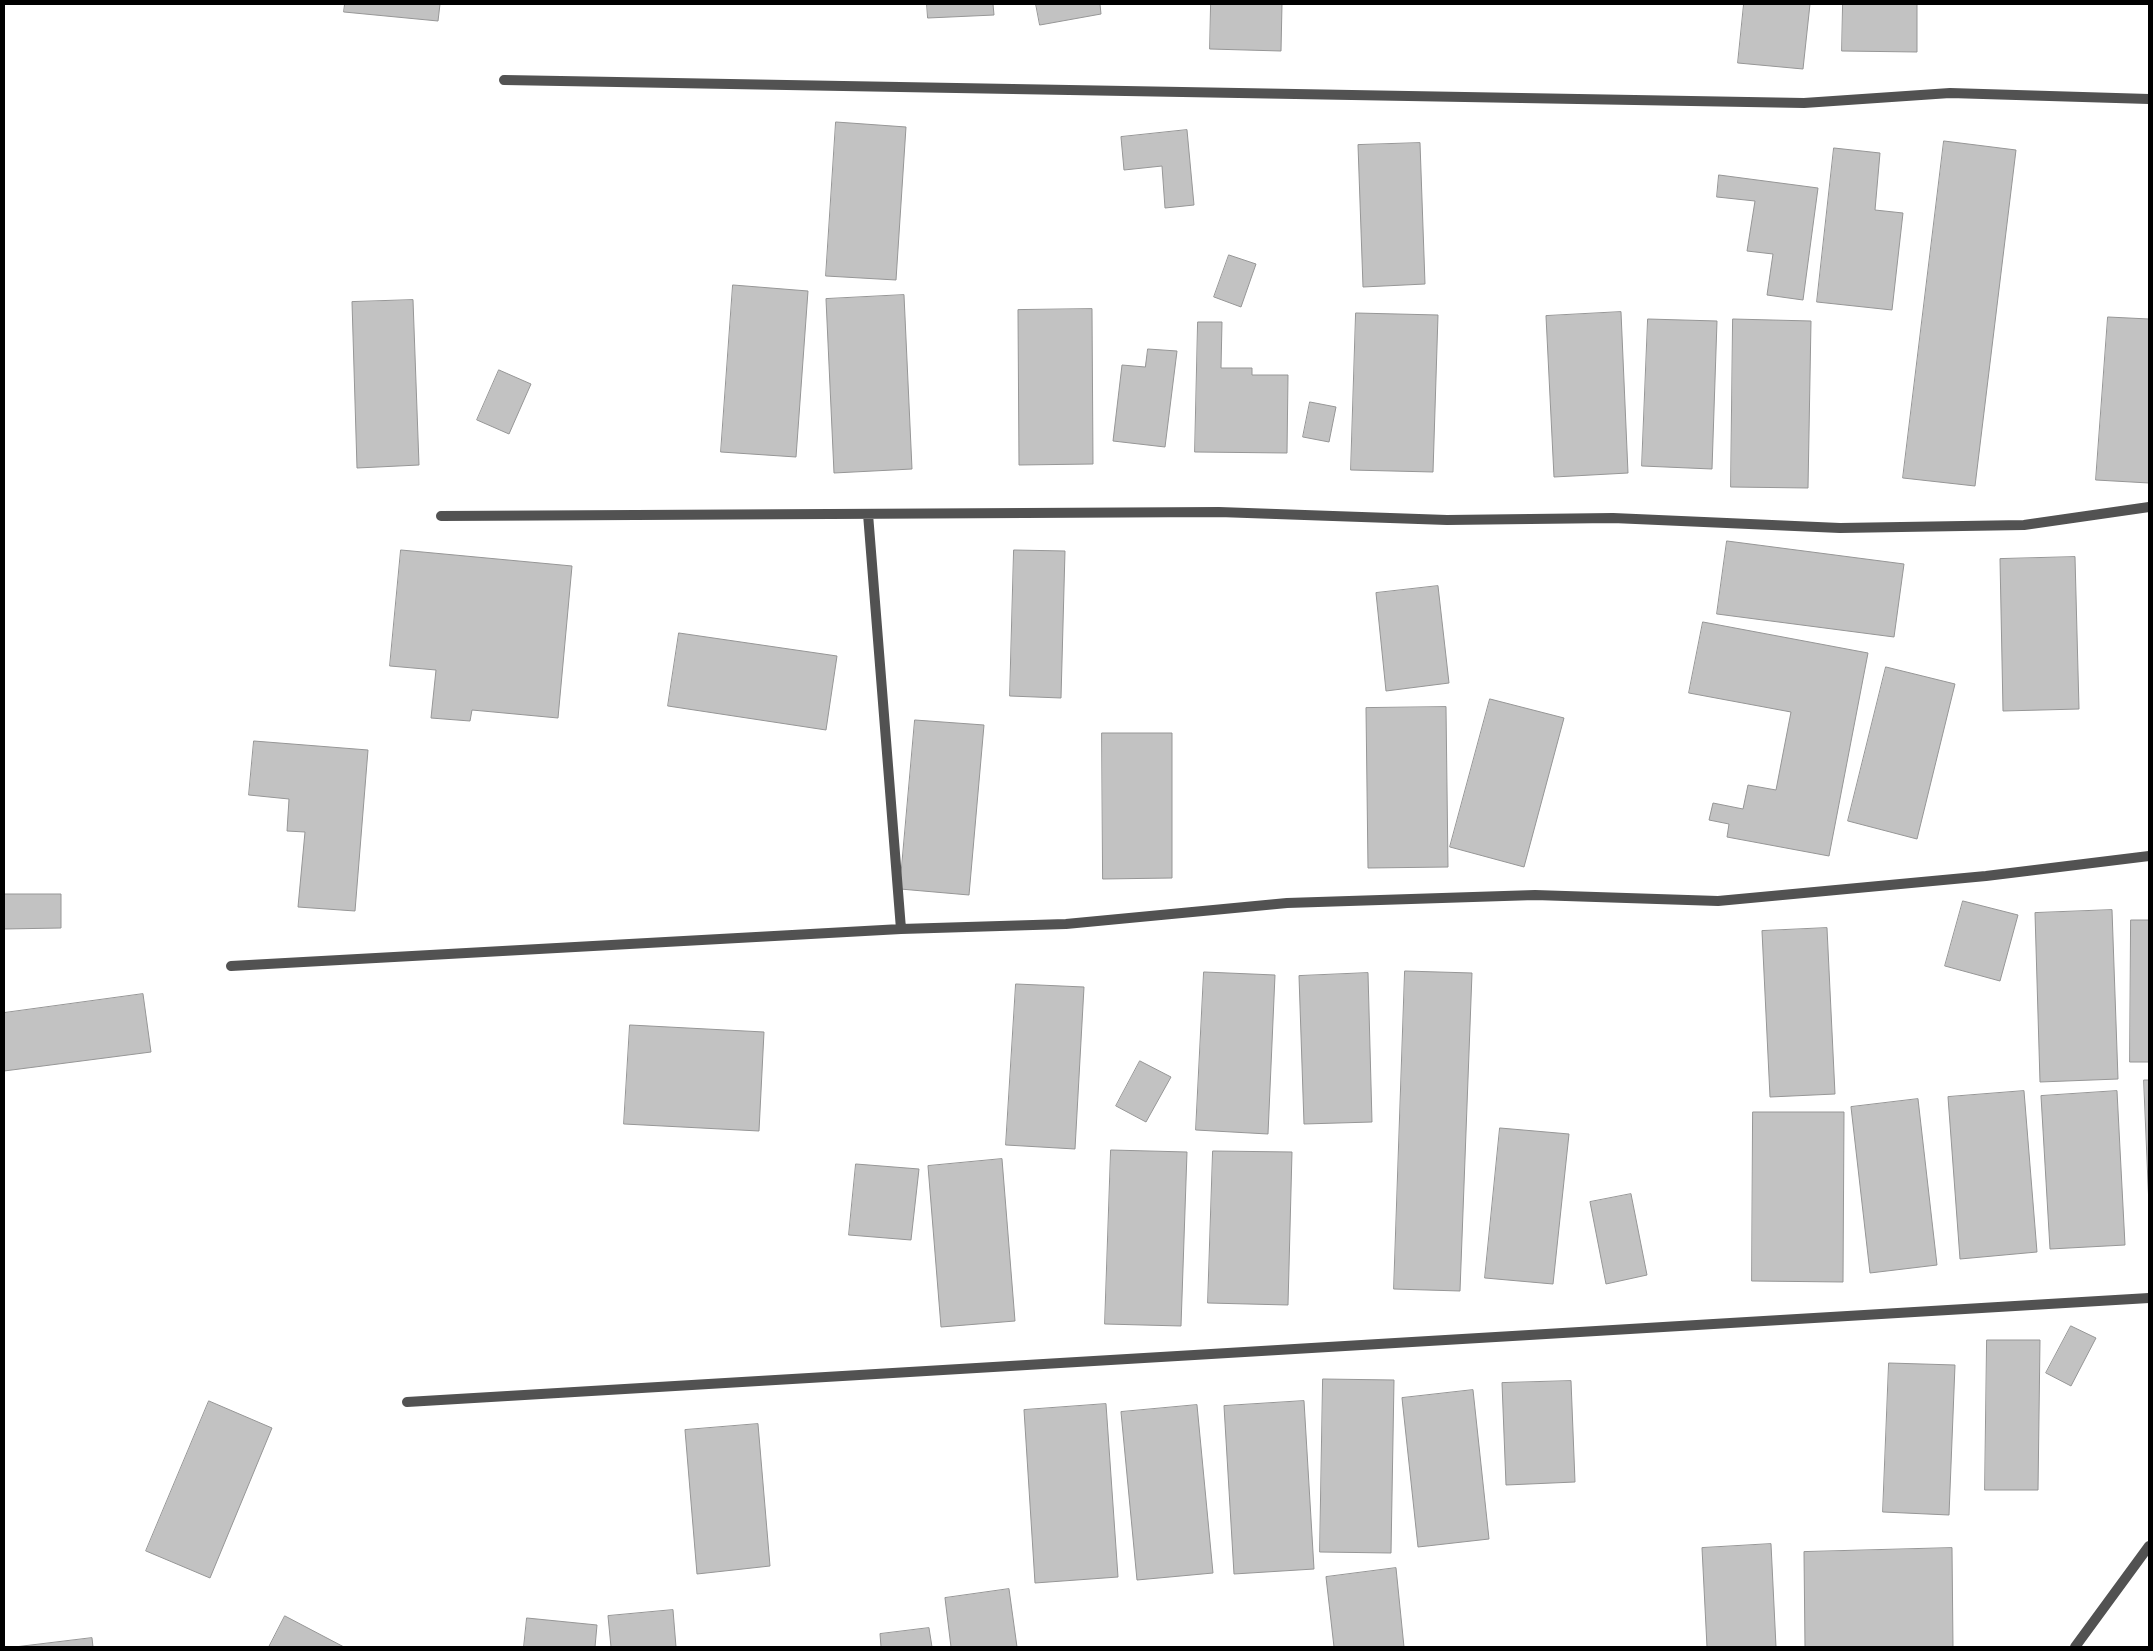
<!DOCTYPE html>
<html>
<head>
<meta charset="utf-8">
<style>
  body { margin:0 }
  #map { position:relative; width:2153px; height:1651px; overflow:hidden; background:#fff; font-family:Figtree,sans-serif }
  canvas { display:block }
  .frame { position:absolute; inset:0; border:5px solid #000; pointer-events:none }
</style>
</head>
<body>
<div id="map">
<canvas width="2153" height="1651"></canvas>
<div class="frame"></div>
</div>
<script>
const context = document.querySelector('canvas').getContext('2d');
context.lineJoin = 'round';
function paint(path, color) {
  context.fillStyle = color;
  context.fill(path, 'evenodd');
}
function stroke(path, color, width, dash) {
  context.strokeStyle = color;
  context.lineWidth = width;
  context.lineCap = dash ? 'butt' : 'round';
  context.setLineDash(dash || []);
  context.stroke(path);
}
const building = new Path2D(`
  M345 4H440L438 21 344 12Z
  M927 4H993L994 15 928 18Z
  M1036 4H1100L1101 14 1040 25Z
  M1211 4H1282L1281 51 1210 49Z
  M1744 4H1810L1803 69 1738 63Z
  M1843 4H1917V52L1842 51Z
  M836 122 906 127 896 280 826 276Z
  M1187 130 1194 205 1165 208 1162 166 1124 170 1121 137Z
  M1944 141 2016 150 1975 486 1903 478Z
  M1420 143 1425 284 1363 287 1358 145Z
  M1834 148 1880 153 1875 210 1903 213 1892 310 1817 302Z
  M1719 175 1818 188 1803 300 1767 295 1773 254 1747 251 1755 201 1717 197Z
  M1229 255 1256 264 1241 307 1214 297Z
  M733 285 808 291 796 457 721 452Z
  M904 295 912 469 834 473 826 299Z
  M413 300 419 465 357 468 352 302Z
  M1092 309 1093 464 1019 465 1018 310Z
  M1621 312 1628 473 1554 477 1546 316Z
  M1356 313 1438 315 1433 472 1351 470Z
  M2108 317 2149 319V483L2096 480Z
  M1648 319 1717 321 1712 469 1642 466Z
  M1733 319 1811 321 1808 488 1731 487Z
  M1198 322H1222L1221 368H1252V375H1288L1287 453 1195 452Z
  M1148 349 1177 351 1165 447 1113 441 1122 365 1145 367Z
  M499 370 531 384 509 434 477 420Z
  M1310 402 1336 407 1329 442 1303 437Z
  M1727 541 1904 564 1894 637 1717 614Z
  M401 550 572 566 558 718 472 710 470 721 431 718 436 670 390 666Z
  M1014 550 1065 551 1061 698 1010 696Z
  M2075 557 2079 709 2003 711 2000 559Z
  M1438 586 1449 683 1386 691 1376 593Z
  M1703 622 1868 653 1829 856 1727 837 1729 824 1709 820 1713 803 1743 809 1748 785 1776 790 1791 712 1689 693Z
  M679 633 837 656 826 730 668 706Z
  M1886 667 1955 684 1917 839 1848 821Z
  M1490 699 1564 718 1524 867 1450 847Z
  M1446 707 1448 867 1368 868 1366 708Z
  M915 720 984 725 969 895 900 889Z
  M1102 733H1172V878L1103 879Z
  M254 741 368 750 355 911 298 907 305 832 287 831 289 799 249 795Z
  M4 894H61V928L4 929Z
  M1963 901 2018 915 2000 981 1945 966Z
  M2112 910 2118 1079 2040 1082 2035 913Z
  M2131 920H2149V1062H2130Z
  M1827 928 1835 1094 1770 1097 1762 931Z
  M1405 971 1472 973 1460 1291 1394 1289Z
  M1204 972 1275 975 1268 1134 1196 1130Z
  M1368 973 1372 1122 1304 1124 1299 976Z
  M1016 984 1084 987 1075 1149 1006 1145Z
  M143 994 151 1052 4 1071V1013Z
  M630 1025 764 1032 759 1131 624 1124Z
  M1140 1061 1171 1077 1146 1122 1116 1106Z
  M2144 1080H2149V1206Z
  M2024 1091 2037 1252 1960 1259 1948 1097Z
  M2117 1091 2125 1245 2050 1249 2041 1096Z
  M1918 1099 1937 1265 1870 1273 1851 1107Z
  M1753 1112H1844L1843 1282 1752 1281Z
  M1500 1128 1569 1134 1553 1284 1485 1278Z
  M1111 1150 1187 1152 1181 1326 1105 1324Z
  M1213 1151 1292 1152 1288 1305 1208 1303Z
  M1002 1159 1015 1321 941 1327 928 1166Z
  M856 1164 919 1169 911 1240 849 1235Z
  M1631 1194 1647 1275 1606 1284 1590 1202Z
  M2071 1326 2096 1338 2071 1386 2046 1373Z
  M1987 1340H2040L2038 1490H1985Z
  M1889 1363 1955 1365 1949 1515 1883 1512Z
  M1323 1379 1394 1380 1391 1553 1320 1552Z
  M1571 1381 1575 1482 1506 1485 1502 1383Z
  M1473 1390 1489 1539 1418 1547 1402 1398Z
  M209 1401 272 1428 210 1578 146 1551Z
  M1304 1401 1314 1569 1234 1574 1224 1406Z
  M1106 1404 1118 1577 1035 1583 1024 1410Z
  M1197 1405 1213 1573 1137 1580 1121 1412Z
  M758 1424 770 1566 697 1574 685 1430Z
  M1771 1544 1776 1647H1707L1702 1548Z
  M1952 1548 1953 1647H1805L1804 1552Z
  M1396 1568 1404 1647H1334L1326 1577Z
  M1009 1589 1017 1647H951L945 1598Z
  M673 1610 676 1647H611L608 1616Z
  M285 1616 344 1647H269Z
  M527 1618 597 1625 595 1647H524Z
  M929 1628 932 1647H881L880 1634Z
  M92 1638 93 1647H15Z`);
paint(building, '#c2c2c2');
stroke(building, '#969696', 1);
stroke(new Path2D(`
  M504 80 1804 103 1950 93 2149 99
  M868 514 901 929
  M441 516 1219 512 1447 520 1613 518 1840 528 2024 525 2149 507
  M231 966 901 929 1066 924 1287 903 1535 895 1718 901 1986 876 2149 856
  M407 1402 2149 1298
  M2075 1647 2149 1546`), '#525252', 10);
</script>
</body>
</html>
